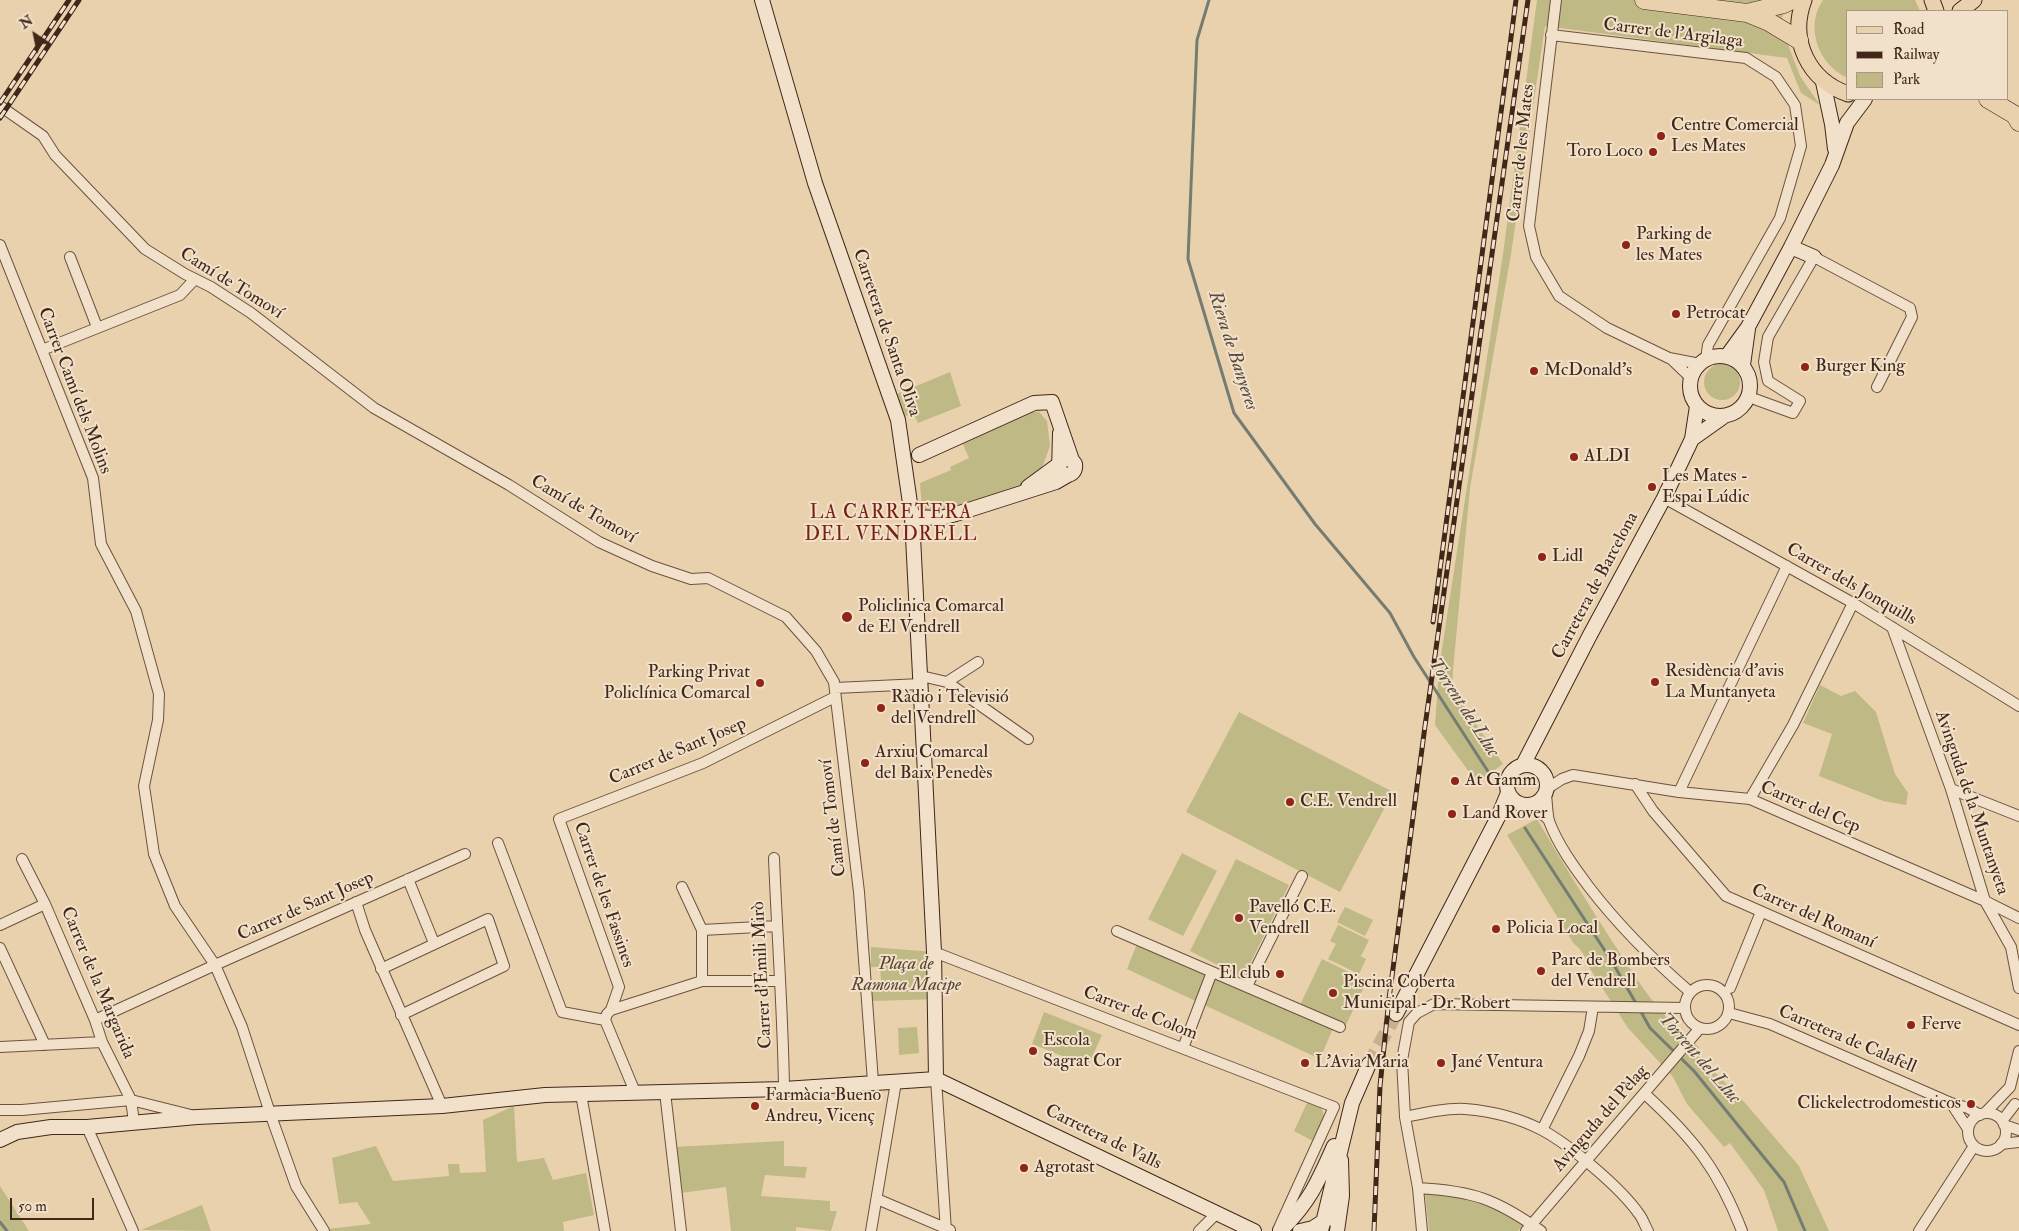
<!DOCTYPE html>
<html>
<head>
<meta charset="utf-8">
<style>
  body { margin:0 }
  #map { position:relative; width:2019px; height:1231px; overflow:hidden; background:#ead1ae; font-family:"IM FELL Double Pica",serif }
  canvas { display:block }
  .legend { position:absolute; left:1846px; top:10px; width:162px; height:90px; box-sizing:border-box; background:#f1e1ca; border:1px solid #ab9783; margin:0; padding:6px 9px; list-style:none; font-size:15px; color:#412719 }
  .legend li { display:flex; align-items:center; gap:10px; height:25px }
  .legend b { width:25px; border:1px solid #ab9783 }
  .north { position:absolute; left:10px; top:10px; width:50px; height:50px; -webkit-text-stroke:4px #f1e1ca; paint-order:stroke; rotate:326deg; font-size:14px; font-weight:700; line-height:20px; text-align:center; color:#412719 }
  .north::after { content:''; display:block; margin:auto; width:18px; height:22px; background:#412719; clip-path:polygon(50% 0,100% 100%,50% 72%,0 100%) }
  .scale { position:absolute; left:10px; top:1198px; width:84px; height:22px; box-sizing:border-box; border:2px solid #412719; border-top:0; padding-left:6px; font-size:15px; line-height:18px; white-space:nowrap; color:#412719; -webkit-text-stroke:4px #f1e1ca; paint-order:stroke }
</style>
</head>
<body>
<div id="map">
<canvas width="2019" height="1231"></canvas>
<ul class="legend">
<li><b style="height:6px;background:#ead1ae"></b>Road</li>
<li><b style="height:6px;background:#412719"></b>Railway</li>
<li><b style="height:14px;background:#beb985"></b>Park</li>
</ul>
<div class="north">N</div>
<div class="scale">50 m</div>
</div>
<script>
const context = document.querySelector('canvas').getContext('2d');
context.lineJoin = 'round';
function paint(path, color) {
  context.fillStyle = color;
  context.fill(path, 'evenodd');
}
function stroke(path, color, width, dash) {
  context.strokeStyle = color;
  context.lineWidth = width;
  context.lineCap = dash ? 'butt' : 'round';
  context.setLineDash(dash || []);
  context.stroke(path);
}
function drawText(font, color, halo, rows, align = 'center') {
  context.font = font + ' "IM FELL Double Pica",serif';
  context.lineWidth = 4;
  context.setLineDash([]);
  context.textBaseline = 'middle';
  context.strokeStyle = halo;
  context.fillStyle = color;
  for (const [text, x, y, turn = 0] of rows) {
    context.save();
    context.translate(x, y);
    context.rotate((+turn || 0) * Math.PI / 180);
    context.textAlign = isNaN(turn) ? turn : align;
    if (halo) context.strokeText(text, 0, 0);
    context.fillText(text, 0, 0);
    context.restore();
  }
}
paint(new Path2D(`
  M1537 0H1791L1782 17 1787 42 1800 76 1820 105 1801 93 1787 58 1545 26 1511 254 1470 488 1453 670 1452 688 1503 764 1477 783 1435 725 1439 668 1503 254Z
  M1823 0H1915L1920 11H1848V78C1819 66 1804 27 1823 0Z
  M1704 382a18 18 0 1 1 36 0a18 18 0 1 1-36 0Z
  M950 372 961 406 918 423 913 413 903 417 897 394Z
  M1026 412H1039L1047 421 1050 446 1042 468 1022 485 945 510 922 509 920 483 951 470 950 467 969 458 962 442Z
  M1820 685 1841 696 1855 691 1876 712 1895 774 1908 793 1906 805 1883 801 1819 776 1832 734 1803 723Z
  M1239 712 1393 792 1340 892 1186 812Z
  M1537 819C1561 860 1586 901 1612 941 1637 980 1661 1019 1699 1047L1696 1053 1746 1104 1799 1166 1829 1231H1778L1764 1190 1730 1143 1724 1147 1687 1104 1673 1077 1628 1028 1587 964C1585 955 1581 949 1574 944L1507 835Z
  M1182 853 1217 871 1183 936 1148 919Z
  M1236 859 1289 885 1243 978 1190 951Z
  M1345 907 1373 920 1365 936 1337 922Z
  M1338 925 1369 940 1361 956 1353 952 1366 959 1359 974 1328 959 1336 944 1330 941Z
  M1137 944 1333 1028 1320 1059 1127 969Z
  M871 947 934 952 939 999 872 1001V982L881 981 880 967H871Z
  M1322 959 1367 981 1345 1027 1300 1005Z
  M1044 1012 1102 1035 1088 1066 1032 1044Z
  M917 1027 919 1053 899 1055 898 1028Z
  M1307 1103 1321 1107 1325 1118 1313 1141 1294 1131Z
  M514 1106 517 1162 544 1158 553 1180 586 1173 594 1215 563 1222 564 1231H329L328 1229 371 1224 357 1202 339 1204 332 1158 376 1146 393 1181 449 1176 448 1164H459L460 1173 486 1172 483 1120Z
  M784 1141V1166L807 1167 805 1178 765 1175 761 1196 830 1201V1211H837L831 1231 796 1227V1231H731L726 1187 681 1193 674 1147Z
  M0 1186 29 1231H0Z
  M1444 1193 1496 1209 1524 1224 1518 1231H1429L1425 1194Z
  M202 1205 211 1231 141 1230Z`), '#beb985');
stroke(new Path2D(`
  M1209 0 1197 40 1188 259 1234 413 1315 524 1390 613 1414 657 1489 773
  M1525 828 1611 960 1637 1005
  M1640 1010 1650 1028 1694 1071 1784 1182 1805 1231
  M0 1222 7 1231`), '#757d73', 3);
stroke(new Path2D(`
  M1369 1064 1396 1014`), '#c8af90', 14, [14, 7]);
const street = new Path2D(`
  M1556 0 1529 226 1536 257 1559 296 1607 328 1669 358 1700 364
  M1551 35 1746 58 1776 77 1795 105 1801 146 1780 218 1708 345 1706 359
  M0 106 43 136 55 155 145 249 185 274 211 287 251 313 374 408 509 485 599 542 652 566 691 579 708 578 786 617 816 651 834 682 859 892 873 1082
  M0 245 93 478 101 544 136 611 159 694 158 720 144 786 154 854 175 906 215 965 242 1027 270 1113 296 1186 324 1231
  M70 257 97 327
  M42 350 180 295 195 279
  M1670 358 1691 378
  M1749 397 1793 413 1800 401 1768 381 1764 362 1768 337 1814 257 1910 308 1912 317 1877 387
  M1664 498 1853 603 2019 706
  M1892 627 1951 789 1985 901 2011 947 2019 988
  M921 676 947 682 978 662
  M947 682 1028 739
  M835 688 921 684
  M1635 784 1653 811 1726 896 2019 1025
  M1548 788 1562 779 1573 775 1679 792 1750 799 1985 901 2019 918
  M1951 789 2019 816
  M1679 792 1787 566
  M1546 794C1547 803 1547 813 1549 821 1558 845 1574 867 1589 887 1619 926 1653 960 1690 992
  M1750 799 1793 725 1853 603
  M1532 805 1549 820
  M498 843 562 1012 605 1020
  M774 858C777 935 783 1012 784 1089
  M22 859 45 904 95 1020 102 1042 131 1100 134 1122
  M408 879 434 943
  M682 887 702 930V981
  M356 902 365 930 442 1106
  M0 925 45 904
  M702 930 777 926
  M1117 931 1340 1027
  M0 948 45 1045
  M934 952 1334 1107 1278 1230
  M381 969 488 919 504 966 401 1015
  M1685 1007a22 22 0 1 1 44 0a22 22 0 1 1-44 0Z
  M1247 986 1302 876
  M1730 988 1761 912
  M611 1010 702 981H779
  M1729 1013 1770 1024 1951 1103 1968 1108 1980 1115
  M95 1020 215 965 465 854
  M0 1047 102 1042
  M1183 1048 1212 972
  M936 1079 946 1231
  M635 1092 605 1020 607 1014 611 1010 619 987 559 819 703 763 835 697
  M665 1092 681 1231
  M581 1094 605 1231
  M1645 1094C1693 1138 1718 1169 1742 1231
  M1951 1103 1968 1129
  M0 1110H22L131 1100 191 1115
  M1985 1113 2010 1087 2019 1051
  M1968 1132a19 19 0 1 1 38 0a19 19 0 1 1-38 0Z
  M1405 1117C1424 1113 1445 1108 1465 1109 1490 1111 1519 1118 1542 1130 1570 1145 1621 1188 1639 1214 1643 1219 1645 1226 1648 1231
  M2002 1121 2015 1104
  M2004 1125 2019 1130
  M87 1127 133 1231
  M1542 1130 1579 1056 1589 1031 1593 1007
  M2001 1144 2019 1142
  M1418 1188C1473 1191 1496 1199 1541 1231
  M877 1199 950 1230
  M871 1231 896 1082
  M1199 1231 1217 1213
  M1422 1231 1418 1188 1405 1117 1402 1060 1409 1022 1417 1013 1434 1004 1685 1008
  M1526 1231 1700 1028
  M1919 1231 1974 1146`);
const secondary = new Path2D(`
  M762 0 815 183 898 420 912 517 934 952 936 1079
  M1823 82 1832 124 1835 149
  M1791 247 1814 257
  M1690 386a30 30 0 1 1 60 0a30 30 0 1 1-60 0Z
  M1727 356 1748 327 1791 247 1832 165 1847 123 1865 99
  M1743 365 1748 329
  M1692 439 1723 417
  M919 455 1034 403 1052 402 1072 460
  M1059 462 1064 459 1072 460 1075 464C1076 471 1072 475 1066 475L1059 471 1060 433
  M1028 487 1058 465
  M912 517 941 518 956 514 1056 482 1068 475
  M1507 785a20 20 0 1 1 40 0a20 20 0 1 1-40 0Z
  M1523 765 1590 635 1664 498 1692 439 1697 406
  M1396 1014 1498 817 1508 793
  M936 1079 1254 1231
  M0 1140 17 1132 51 1127H87L197 1117 442 1106 545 1095 784 1089 936 1079
  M1280 1231C1309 1203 1318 1182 1334 1146
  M1300 1231 1313 1228 1327 1219
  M1321 1231 1352 1103 1369 1064
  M1337 1231 1342 1196 1341 1160`);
const primary = new Path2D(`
  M1804 0C1789 40 1808 80 1848 94
  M1932 0 1936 11
  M1960 11 1974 0`);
const highway = new Path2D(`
  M1644 0 1747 13 1769 22 1799 40
  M1747 13 1784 4 1792 0
  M1988 99 2015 115 2019 122`);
stroke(street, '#6b523e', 12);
stroke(secondary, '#412719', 16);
stroke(primary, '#412719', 17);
stroke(highway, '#412719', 19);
stroke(street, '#f1e1ca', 10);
stroke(secondary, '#f1e1ca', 14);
stroke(primary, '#ead1ae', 15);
stroke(highway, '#ead1ae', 18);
const rail = new Path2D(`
  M0 103 69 0
  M0 118 79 0
  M1433 622 1516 0
  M1374 1231 1380 1086 1389 999 1425 726 1528 0`);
stroke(rail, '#412719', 5);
stroke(rail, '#f1e1ca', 3, [9]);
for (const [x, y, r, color] of [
  [1661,136,5,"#8f2418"],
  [1653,152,5,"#8f2418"],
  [1626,245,5,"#8f2418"],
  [1676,314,5,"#8f2418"],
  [1805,367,5,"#8f2418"],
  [1534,371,5,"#8f2418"],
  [1574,457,5,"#8f2418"],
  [1652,487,5,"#8f2418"],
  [1542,557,5,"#8f2418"],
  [847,617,6,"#8f2418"],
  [1655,682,5,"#8f2418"],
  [760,683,5,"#8f2418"],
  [881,708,5,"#8f2418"],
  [865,763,5,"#8f2418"],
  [1455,781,5,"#8f2418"],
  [1290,802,5,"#8f2418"],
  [1452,814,5,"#8f2418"],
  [1239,918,5,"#8f2418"],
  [1496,929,5,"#8f2418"],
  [1541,971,5,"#8f2418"],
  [1280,974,5,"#8f2418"],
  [1333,993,5,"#8f2418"],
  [1911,1025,5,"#8f2418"],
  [1033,1051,5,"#8f2418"],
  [1305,1063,5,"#8f2418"],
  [1441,1063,5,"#8f2418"],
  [1971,1104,5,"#8f2418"],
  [755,1106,5,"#8f2418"],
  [1024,1168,5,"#8f2418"]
]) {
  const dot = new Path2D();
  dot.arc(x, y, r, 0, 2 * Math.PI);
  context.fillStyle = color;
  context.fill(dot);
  stroke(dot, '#f1e1ca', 2);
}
drawText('18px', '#412719', '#f1e1ca', [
  ["Carrer de l'Argilaga",1673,34,7],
  ["Carrer de les Mates",1522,153,-84],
  ["Camí de Tomoví",231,284,32],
  ["Carretera de Santa Oliva",886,333,71],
  ["Carrer Camí dels Molins",74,391,69],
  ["Camí de Tomoví",583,510,30],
  ["Carrer dels Jonquills",1851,585,30],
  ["Carretera de Barcelona",1596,586,-62],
  ["Carrer de Sant Josep",678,752,-23],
  ["Avinguda de la Muntanyeta",1971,803,71],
  ["Carrer del Cep",1810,808,23],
  ["Camí de Tomoví",834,818,-97],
  ["Carrer de les Fassines",603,895,71],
  ["Carrer de Sant Josep",306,907,-24],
  ["Carrer del Romaní",1813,917,24],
  ["Carrer d'Emili Mirò",763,975,-93],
  ["Carrer de la Margarida",97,983,67],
  ["Carrer de Colom",1140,1014,21],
  ["Carretera de Calafell",1847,1040,23],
  ["Avinguda del Pèlag",1601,1119,-49],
  ["Carretera de Valls",1103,1138,26]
]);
drawText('18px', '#412719', '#f1e1ca', [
  ["Centre Comercial",1671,126],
  ["Les Mates",1671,147],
  ["Toro Loco",1643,152,"right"],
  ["Parking de",1636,235],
  ["les Mates",1636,256],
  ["Petrocat",1686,314],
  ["Burger King",1815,367],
  ["McDonald's",1544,371],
  ["ALDI",1584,457],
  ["Les Mates -",1662,477],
  ["Espai Lúdic",1662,498],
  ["Lidl",1552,557],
  ["Policlinica Comarcal",858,607],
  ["de El Vendrell",858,628],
  ["Residència d'avis",1665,672],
  ["La Muntanyeta",1665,693],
  ["Parking Privat",750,673,"right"],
  ["Policlínica Comarcal",750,694,"right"],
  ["Ràdio i Televisió",891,698],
  ["del Vendrell",891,719],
  ["Arxiu Comarcal",875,753],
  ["del Baix Penedès",875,774],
  ["At Gamm",1465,781],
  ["C.E. Vendrell",1300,802],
  ["Land Rover",1462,814],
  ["Pavelló C.E.",1249,908],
  ["Vendrell",1249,929],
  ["Policia Local",1506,929],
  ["Parc de Bombers",1551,961],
  ["del Vendrell",1551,982],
  ["El club",1270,974,"right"],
  ["Piscina Coberta",1343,983],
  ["Municipal - Dr. Robert",1343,1004],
  ["Ferve",1921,1025],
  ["Escola",1043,1041],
  ["Sagrat Cor",1043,1062],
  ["L'Avia Maria",1315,1063],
  ["Jané Ventura",1451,1063],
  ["Farmàcia Bueno",765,1096],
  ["Andreu, Vicenç",765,1117],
  ["Clickelectrodomesticos",1961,1104,"right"],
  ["Agrotast",1034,1168]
], 'left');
drawText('italic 18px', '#5a442f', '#f1e1ca', [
  ["Plaça de",906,965],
  ["Ramona Macipe",906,986]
]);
drawText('italic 19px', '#574b3e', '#f1e1ca', [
  ["Riera de Banyeres",1232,351,72],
  ["Torrent del Lluc",1463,708,57],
  ["Torrent del Lluc",1699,1059,49]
]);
context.letterSpacing = '1px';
drawText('19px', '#7a1f14', '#f1e1ca', [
  ["LA CARRETERA",891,514],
  ["DEL VENDRELL",891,536]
]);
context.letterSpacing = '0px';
</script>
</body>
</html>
